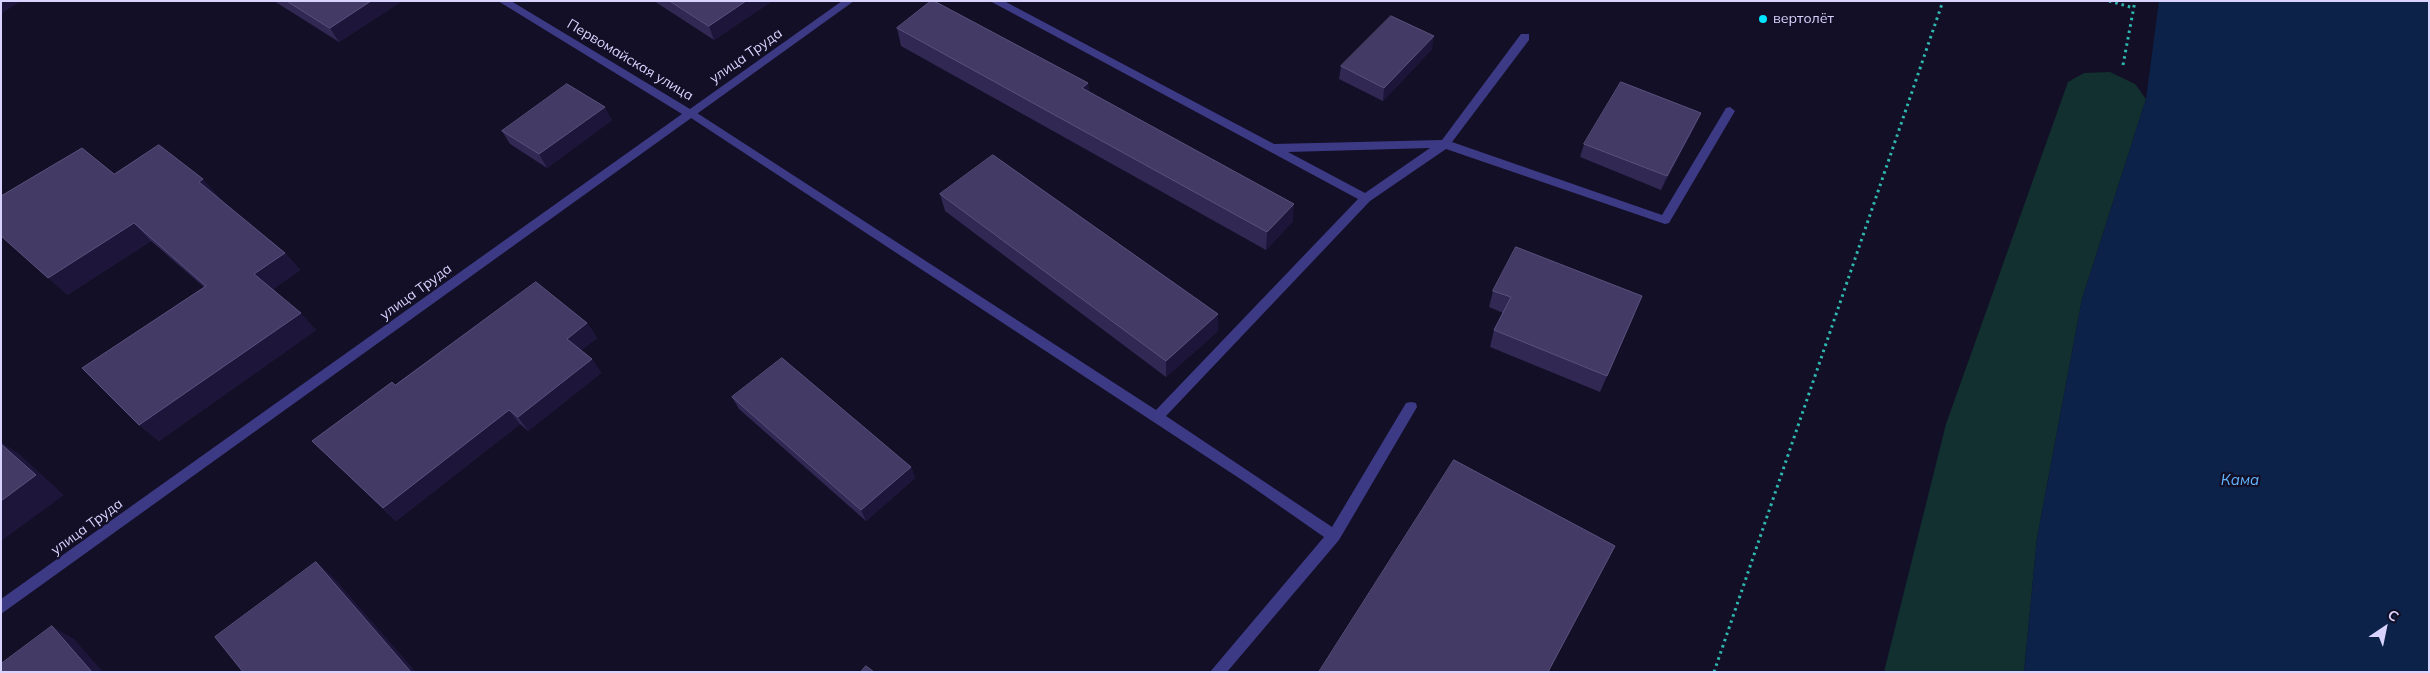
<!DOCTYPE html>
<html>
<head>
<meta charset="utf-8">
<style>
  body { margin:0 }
  #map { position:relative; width:2430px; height:673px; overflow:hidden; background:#130f26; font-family:Mulish,sans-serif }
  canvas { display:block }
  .frame { position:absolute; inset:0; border:2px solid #d9d4ff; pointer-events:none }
  .north { position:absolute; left:2360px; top:603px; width:50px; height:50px; -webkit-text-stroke:4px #130f26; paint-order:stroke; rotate:34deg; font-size:14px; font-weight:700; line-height:20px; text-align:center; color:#d9d4ff }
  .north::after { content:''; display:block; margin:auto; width:18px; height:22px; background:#d9d4ff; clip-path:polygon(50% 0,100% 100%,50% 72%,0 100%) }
</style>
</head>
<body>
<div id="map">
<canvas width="2430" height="673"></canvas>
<div class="frame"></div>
<div class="north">С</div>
</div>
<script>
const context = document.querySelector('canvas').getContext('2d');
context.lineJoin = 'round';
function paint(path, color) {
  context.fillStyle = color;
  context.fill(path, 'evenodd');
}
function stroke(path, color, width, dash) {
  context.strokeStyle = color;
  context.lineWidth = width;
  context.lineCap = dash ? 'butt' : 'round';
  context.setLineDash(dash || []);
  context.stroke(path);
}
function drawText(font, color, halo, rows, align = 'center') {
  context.font = font + ' Mulish,sans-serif';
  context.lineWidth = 4.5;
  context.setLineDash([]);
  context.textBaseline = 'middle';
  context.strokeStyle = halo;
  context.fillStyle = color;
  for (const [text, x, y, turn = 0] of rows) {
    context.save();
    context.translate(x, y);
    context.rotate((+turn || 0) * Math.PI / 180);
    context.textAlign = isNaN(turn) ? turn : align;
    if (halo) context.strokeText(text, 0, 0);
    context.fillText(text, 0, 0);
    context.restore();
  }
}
paint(new Path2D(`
  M2110 72 2135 84 2146 99 2082 299 2037 538 2024 672H1884L1946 424 2068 82 2084 73Z`), '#12302f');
paint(new Path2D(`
  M2159 1H2429V672H2024L2037 538 2082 299 2146 99Z`), '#0c2248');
stroke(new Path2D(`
  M2109 1 2134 8
  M2123 65 2135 1
  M1714 672 1943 1`), '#2fb8b0', 3, [2.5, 4]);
paint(new Path2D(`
  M990 1H1004L1274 144 1442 140 1521 34H1529V40L1452 142 1662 215 1726 108 1730 107 1735 111 1669 223 1665 224 1446 149 1370 201 1166 416 1332 527 1406 403 1411 402 1416 403 1417 407 1339 540 1227 672H1210L1324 537 1248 484 685 114 690 110 694 111 1156 410 1358 199ZM1430 148 1365 193 1288 152Z`), '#3d3a85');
paint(new Path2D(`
  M498 1H511L690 109 842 1H854L1 614V599L682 114Z`), '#3d3a85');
paint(new Path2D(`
  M274 1H402L339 42Z
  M654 1H772L714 40Z
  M897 28 1088 83 1089 92 1293 221 1266 250 901 46Z
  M1432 49 1383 101 1339 79 1341 66Z
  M612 120 547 168 510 144 502 131Z
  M1695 126 1661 190 1580 157 1584 144Z
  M114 174 219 197 218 198 285 253 300 270 273 289 316 330 159 441 139 425 204 287 151 241 67 295Z
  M940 194 1218 314V331L1166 377 945 211Z
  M1493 291 1635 313 1600 392 1490 347 1494 330 1503 313 1489 307Z
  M587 323 597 338 581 350 592 359 601 373 528 431 520 424 396 521 312 441 395 385Z
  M732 397 911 467 915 478 866 521 739 409Z`), '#312854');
paint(new Path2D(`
  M1 1H21L1 14Z
  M371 1H402L339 42 330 28Z
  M746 1H772L714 40 709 26Z
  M1434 36 1432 49 1383 101 1384 88Z
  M1088 83 1090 101 1082 88Z
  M605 107 612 120 547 168 539 154Z
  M1701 113 1695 126 1661 190 1667 176Z
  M203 179 219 197 215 200 199 182Z
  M1294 204 1293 221 1266 250 1267 232Z
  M134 223 151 241 67 295 48 278Z
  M285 253 300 270 270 291 254 274Z
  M301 313 316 330 159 441 139 425Z
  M1218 314V331L1166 377V361Z
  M587 323 597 338 577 354 567 339Z
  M592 359 601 373 528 431 518 417Z
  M509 410 520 424 396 521 383 508Z
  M1 442 18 453 64 495 1 541Z
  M911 467 915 478 866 521 861 510Z
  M316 562 333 577 416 672H411Z
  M52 626 74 639 103 672H92Z`), '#1d163a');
const building = new Path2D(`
  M287 1H371L330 28Z
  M670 1H746L709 26Z
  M931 1H934L1088 83 1082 88 1294 204 1267 232 897 28Z
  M1391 16 1434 36 1384 88 1341 66Z
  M1621 82 1701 113 1667 176 1584 144Z
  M567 84 605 107 539 154 502 131Z
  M159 145 203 179 199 182 285 253 254 274 301 313 139 425 82 368 206 286 134 223 48 278 1 236V196L82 148 114 174Z
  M993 155 1218 314 1166 361 940 194Z
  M1516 247 1642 296 1607 376 1494 330 1511 297 1493 291Z
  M536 282 587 323 567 339 592 359 518 417 509 410 383 508 312 441 392 382 395 385Z
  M782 358 911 467 861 510 732 397Z
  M1 444 36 475 1 501Z
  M1454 460 1615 546 1548 672H1319Z
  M316 562 411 672H243L215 637Z
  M52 626 92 672H1V664Z
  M866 666 874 672H861Z`);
paint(building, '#433a66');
stroke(building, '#5a527e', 1);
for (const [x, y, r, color] of [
  [1763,19,5,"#00e5ff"]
]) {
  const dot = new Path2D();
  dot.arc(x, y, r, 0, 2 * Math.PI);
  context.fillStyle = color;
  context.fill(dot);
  stroke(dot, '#130f26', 2);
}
drawText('14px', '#d9d4ff', '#130f26', [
  ["вертолёт",1773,19]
], 'left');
drawText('14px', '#d9d4ff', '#130f26', [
  ["улица Труда",746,56,-35],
  ["Первомайская улица",630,60,31],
  ["улица Труда",416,292,-36],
  ["улица Труда",87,527,-36]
]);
drawText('italic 15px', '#62b6ff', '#130f26', [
  ["Кама",2240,480]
]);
</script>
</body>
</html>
